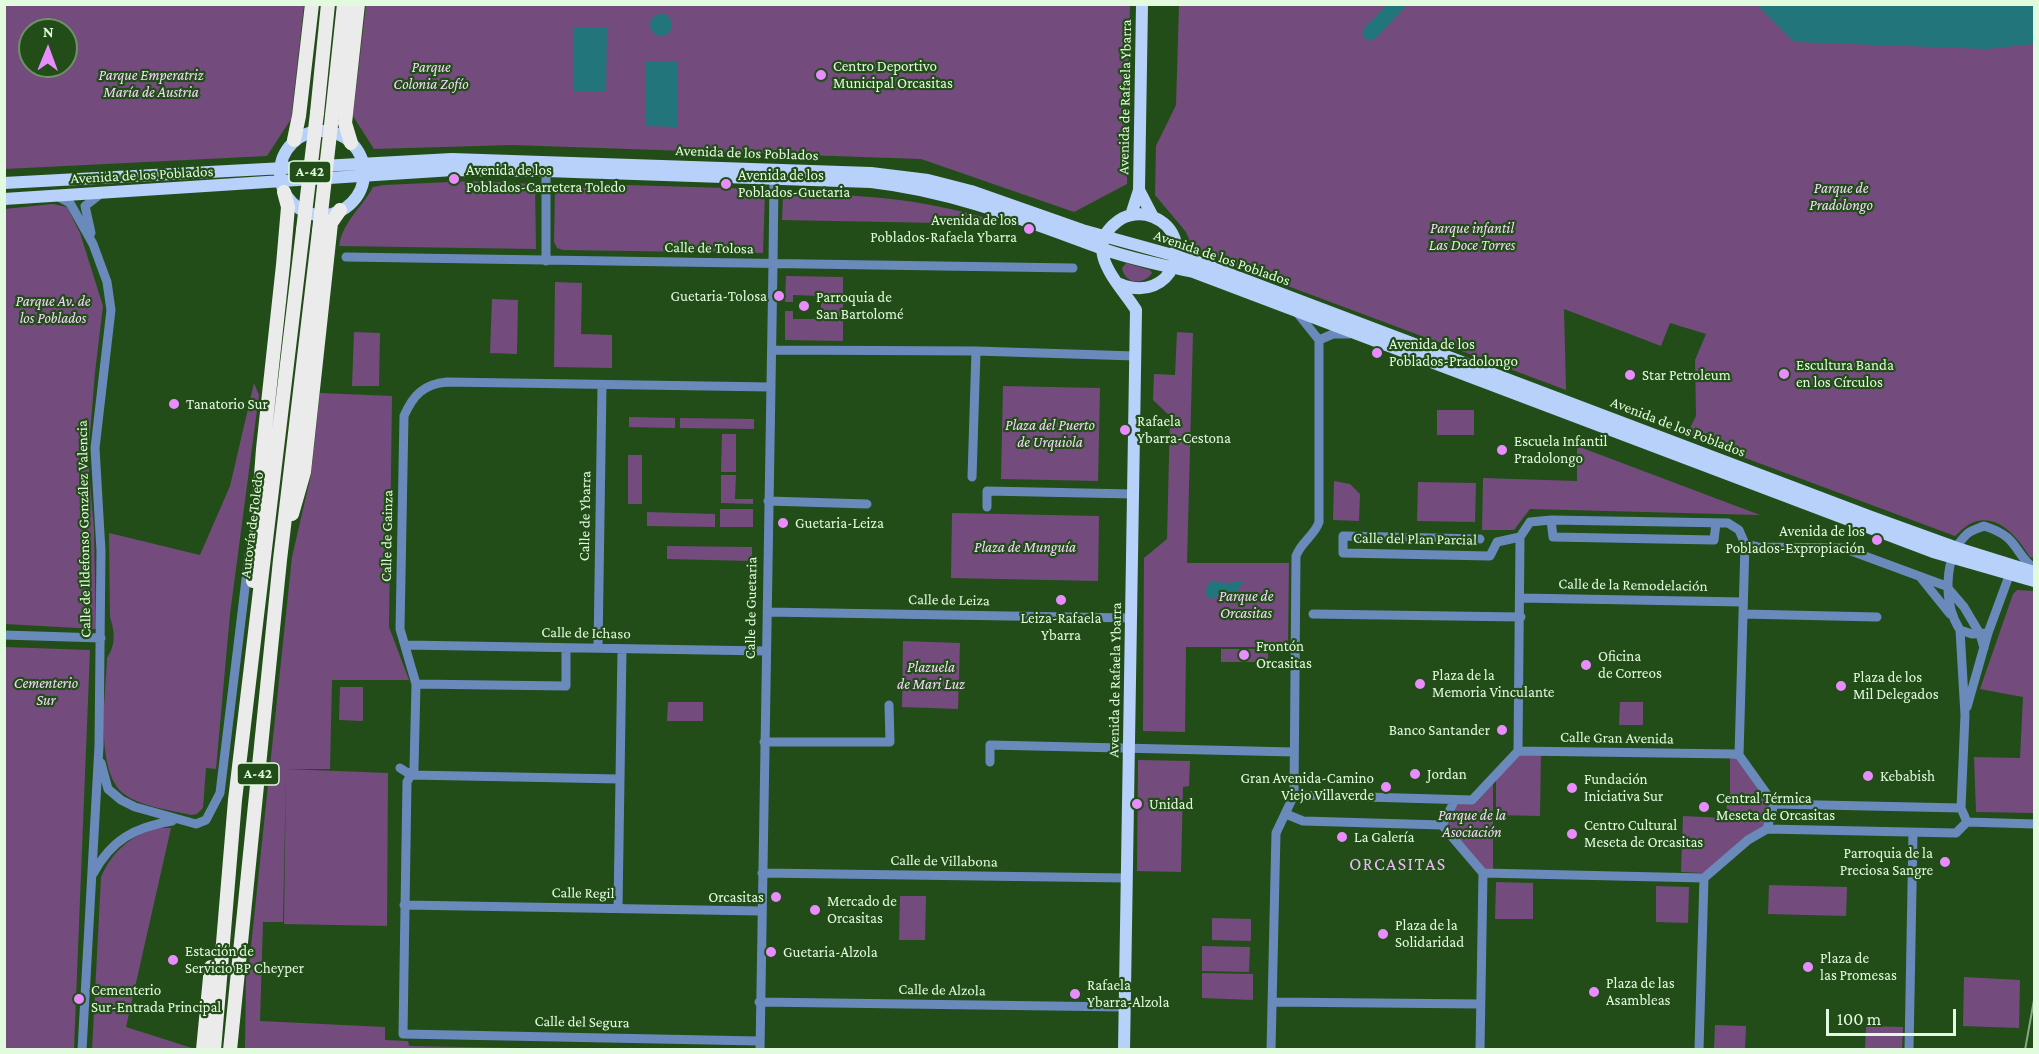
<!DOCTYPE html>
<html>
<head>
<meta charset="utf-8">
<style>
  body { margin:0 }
  #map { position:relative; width:2039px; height:1054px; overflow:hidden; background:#224d18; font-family:"Crimson Pro",serif }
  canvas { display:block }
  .frame { position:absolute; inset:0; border:6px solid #e2fadd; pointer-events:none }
  .north { position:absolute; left:18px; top:18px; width:60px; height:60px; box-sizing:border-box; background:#224d18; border:2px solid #6f9267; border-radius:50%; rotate:1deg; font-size:16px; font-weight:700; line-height:24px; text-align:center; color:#e2fadd }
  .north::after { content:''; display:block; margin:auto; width:21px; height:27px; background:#e98dfe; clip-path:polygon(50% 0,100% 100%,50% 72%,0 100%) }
  .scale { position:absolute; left:1826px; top:1009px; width:130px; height:27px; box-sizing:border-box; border:3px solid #e2fadd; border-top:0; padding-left:8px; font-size:18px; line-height:21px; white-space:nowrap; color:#e2fadd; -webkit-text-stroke:4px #224d18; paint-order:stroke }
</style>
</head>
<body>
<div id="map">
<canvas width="2039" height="1054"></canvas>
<div class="frame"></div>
<div class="north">N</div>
<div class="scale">100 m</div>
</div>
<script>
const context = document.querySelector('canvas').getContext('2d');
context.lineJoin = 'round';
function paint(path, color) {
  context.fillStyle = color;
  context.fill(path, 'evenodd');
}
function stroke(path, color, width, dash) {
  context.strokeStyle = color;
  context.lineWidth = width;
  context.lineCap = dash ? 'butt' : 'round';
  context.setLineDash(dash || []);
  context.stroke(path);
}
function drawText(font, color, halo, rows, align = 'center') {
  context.font = font + ' "Crimson Pro",serif';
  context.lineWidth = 4.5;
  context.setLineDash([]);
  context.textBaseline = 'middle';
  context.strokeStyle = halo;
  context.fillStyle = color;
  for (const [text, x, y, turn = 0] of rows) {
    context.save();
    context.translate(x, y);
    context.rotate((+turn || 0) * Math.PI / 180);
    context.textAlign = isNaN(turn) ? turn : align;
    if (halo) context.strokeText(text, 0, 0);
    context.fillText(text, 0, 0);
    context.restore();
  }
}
paint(new Path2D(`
  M4 5H304L291 119 267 156 5 169ZM30 30H66V66H30Z
  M366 5H1130L1127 184 1074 212 921 159 512 145 374 149 353 116Z
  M1179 5H2034V558L2030 557C2019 539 1999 513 1974 522 1967 524 1960 532 1955 536L1686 436 1696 416 1695 360 1706 334 1670 323 1661 346 1564 309 1566 390 1194 251 1186 232 1155 195 1156 146 1176 105Z
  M471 181 535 184 536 249 339 246C343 221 361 209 373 187L384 185Z
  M592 184 760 189 765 192 763 253 563 250 557 248 554 242 555 188H586Z
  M783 194C859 194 919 198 993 220V224L782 220Z
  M53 204 67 207 80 233 103 306 95 372 88 459 94 529 96 629 5 624 4 209Z
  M1126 263 1150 270 1152 273C1143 286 1125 284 1122 268Z
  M786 276 843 277V341L785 340V311H793V319H821V296L793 295V302H785Z
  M555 282 582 283 581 334 612 335V368L554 367Z
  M492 299 518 300 517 354 490 353Z
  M354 332 380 333 379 386H352Z
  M1177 332 1193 333 1187 563H1289L1288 647H1186L1185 732 1143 731 1144 558 1167 539 1170 416 1153 400 1154 374 1175 375Z
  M254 383 259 395 230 614 216 769 206 768 203 808 197 814 191 815C171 810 141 807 124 794 94 770 106 693 107 658 116 644 115 633 110 617L109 533 200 555 230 486Z
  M1003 386 1100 388 1098 481 1001 479Z
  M320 393 392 396 389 627 409 680H332L330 769H286L388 773 387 926 284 924 286 772 283 922H263L260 1021 385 1027V1040L408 1041 409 1046 573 1049H245L246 978 249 966 292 557 311 475Z
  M1437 410H1474V435H1437Z
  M629 417 675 418V428L629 427Z
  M680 418 754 419V429L680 428Z
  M722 434H736V472H721Z
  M1577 446 1760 515 1530 509 1514 530H1482L1483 478 1577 481Z
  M628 455H642V504H628Z
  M721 475H736L735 499H753V504L721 503Z
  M1334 481 1350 484 1360 494 1359 521 1333 520Z
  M1418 482 1476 483 1475 522 1417 521Z
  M720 509H753V527H720Z
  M647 512 715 514V527L647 526Z
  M952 513 1099 516 1098 581 951 578Z
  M667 546 752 547V561L667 559Z
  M2017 590 2034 591V813L1976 812 1974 757 2020 758 2023 697 1980 689 2013 594Z
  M903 641 960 643 958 709 902 707Z
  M5 647 90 650 74 1049H5Z
  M1221 649H1268V662H1221Z
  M340 687H363V721L339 720Z
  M668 702H703V721H667Z
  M1620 702H1643V725H1619Z
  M1518 753H1541L1540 816 1496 815V778Z
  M1730 758H1739L1774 804 1764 828 1703 873 1681 872 1683 816 1726 818 1727 802 1730 800Z
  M1138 760 1190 761 1189 786 1183 787 1181 872 1137 871Z
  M1493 781V871H1485L1444 825 1459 803H1471Z
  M155 828H171L126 1027 195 1049 92 1050 101 877C112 852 128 838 155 828Z
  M1496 882 1533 883V919H1495Z
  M1769 885 1847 887 1846 916 1768 914Z
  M1656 886 1689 887 1688 923 1656 922Z
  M900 896H926L925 940H899Z
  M1212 918 1251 919V941L1212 940Z
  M1202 946 1250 947 1249 972 1202 971Z
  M1202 973 1253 974V1000L1202 998Z
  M1964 977 2020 980 2019 1028 1963 1026Z
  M1715 1025 1746 1026 1745 1049H1714Z
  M1866 1026 1903 1027 1902 1049H1865Z`), '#744b7d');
paint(new Path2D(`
  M1757 5H2034V44L1987 49 1794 42Z
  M650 25a11 11 0 1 1 22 0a11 11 0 1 1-22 0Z
  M574 27H607L606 92H573Z
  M646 61H678L677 127 645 126Z
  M1210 581 1226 583 1244 581 1235 595 1224 591 1213 599 1207 597 1205 592Z`), '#22757a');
stroke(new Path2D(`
  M1370 33 1398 4`), '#22757a', 15);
stroke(new Path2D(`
  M57 196 70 203 93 244 107 282 111 310 95 448 101 551 99 746 82 1050
  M91 233 85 206 103 192
  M346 257 1073 268
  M546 261V171
  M1319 340 1333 334H1349
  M772 350 976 351 1135 356
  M972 477 976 351
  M768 501 867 504
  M987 507V491L1133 494
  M1551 520 1553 537 1714 540 1716 523
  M1480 539 1343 536V553L1490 556 1497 542 1520 537 1530 522 1551 520 1728 523 1739 530 1745 544 1739 755
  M1745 544 1758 547 1843 548 1946 586 1964 607 1980 634 1984 648
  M1921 578 1950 614
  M1521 598 1743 602
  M767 612 1130 618
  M1313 614 1521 617
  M1743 614 1877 617
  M1960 630 1965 715 1961 808 1967 822
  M1988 633 1972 634 1960 630C1943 604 1943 556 1967 534 1971 530 1979 528 1984 526 2019 537 2012 550 2034 569
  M4 635 101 638
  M405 645 766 651
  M598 648 602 385
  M416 684 566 686V648
  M1967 707 1988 633 2009 576 2007 569
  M764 742H890L889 705
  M1518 751 1520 537
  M990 762V745L1294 752
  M101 763 108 789 121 800 135 807 196 824 206 820 220 793 249 555
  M400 768 411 775 619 779
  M1294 795 1472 800 1518 751 1734 754 1739 755 1774 804 1961 808
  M1286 814 1303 821 1442 825 1483 873 1704 878 1748 840 1767 829 1956 833 1967 822 2034 824
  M1442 825 1455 800
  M1767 829 1774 804
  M762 873 1125 878
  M93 874C111 840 135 827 172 821
  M404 905 761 911
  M618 908 622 649
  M759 1002 1124 1007
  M1273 1002 1480 1004
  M759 1041 403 1034 407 782 414 769 416 684 400 629 404 416C413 395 424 384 447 382L771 387
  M760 1050 773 264 774 179 771 174
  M1271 1050 1276 833 1294 795 1296 556C1301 542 1315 535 1319 522V340L1299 315
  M1480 1050 1483 873
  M1699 1050 1704 878
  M1909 1050 1913 833`), '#6b8abc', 9);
stroke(new Path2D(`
  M280 173a42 42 0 1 1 84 0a42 42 0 1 1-84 0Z
  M4 183 452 159 871 173 928 180 971 191 1082 230 1198 262 1869 516 1957 548 2034 572
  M1139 190 1153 217
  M4 199 453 170 546 171 871 182C952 191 1024 220 1100 248 1130 259 1162 265 1193 272L1933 552 2034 581
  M1131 215 1139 190 1142 4
  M1120 284C1172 306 1199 236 1153 217 1142 212 1127 214 1118 221 1080 249 1120 284 1136 310L1124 1050`), '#b7d1fa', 12);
stroke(new Path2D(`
  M317 113 328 4
  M332 116 344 4
  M294 140 299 116 312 4
  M351 143 345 123 358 4
  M292 514 304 472 331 223 340 210
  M253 581 263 449 283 265 288 207 284 192
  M203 1050 211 967
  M214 1050 235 800 303 230
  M230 1050 280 560 319 231`), '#ebebeb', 14);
stroke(new Path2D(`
  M2025 1050 2034 1000`), '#86a77e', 2);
stroke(new Path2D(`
  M303 230 317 113
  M319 231 332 116`), '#ebebeb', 14);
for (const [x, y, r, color] of [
  [821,75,6,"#e98dfe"],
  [454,179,6,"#e98dfe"],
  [726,184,6,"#e98dfe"],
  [1029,229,6,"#e98dfe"],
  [779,296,6,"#e98dfe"],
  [804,306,6,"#e98dfe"],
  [1377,353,6,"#e98dfe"],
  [1784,374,6,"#e98dfe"],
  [1630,375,6,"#e98dfe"],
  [174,404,6,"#e98dfe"],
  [1125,430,6,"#e98dfe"],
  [1502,450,6,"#e98dfe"],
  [783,523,6,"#e98dfe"],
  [1877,540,6,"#e98dfe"],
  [1061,600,6,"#e98dfe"],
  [1244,655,6,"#e98dfe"],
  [1586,665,6,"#e98dfe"],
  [1420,684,6,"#e98dfe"],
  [1841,686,6,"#e98dfe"],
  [1502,730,6,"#e98dfe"],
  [1415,774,6,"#e98dfe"],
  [1868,776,6,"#e98dfe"],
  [1386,787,6,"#e98dfe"],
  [1572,788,6,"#e98dfe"],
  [1137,804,6,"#e98dfe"],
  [1704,807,6,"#e98dfe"],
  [1572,834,6,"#e98dfe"],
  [1342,837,6,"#e98dfe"],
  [1945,862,6,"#e98dfe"],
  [776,897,6,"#e98dfe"],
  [815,910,6,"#e98dfe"],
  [1383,934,6,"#e98dfe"],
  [771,952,6,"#e98dfe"],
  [173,960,6,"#e98dfe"],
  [1808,967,6,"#e98dfe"],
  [1594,992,6,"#e98dfe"],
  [1075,994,6,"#e98dfe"],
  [79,999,6,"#e98dfe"]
]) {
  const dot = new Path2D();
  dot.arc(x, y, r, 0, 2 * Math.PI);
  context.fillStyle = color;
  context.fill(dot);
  stroke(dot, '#224d18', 2);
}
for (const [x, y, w] of [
  [310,172,42],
  [258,774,42]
]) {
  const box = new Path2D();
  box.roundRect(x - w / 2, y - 11, w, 22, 4.5);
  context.fillStyle = '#224d18';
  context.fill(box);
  stroke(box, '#e2fadd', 1.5);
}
drawText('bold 14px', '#e2fadd', null, [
  ["A-42",310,172],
  ["A-42",258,774]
]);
drawText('15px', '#e2fadd', '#224d18', [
  ["Centro Deportivo",833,66],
  ["Municipal Orcasitas",833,83],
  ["Avenida de los",466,170],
  ["Poblados-Carretera Toledo",466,187],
  ["Avenida de los",738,175],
  ["Poblados-Guetaria",738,192],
  ["Avenida de los",1017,220,"right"],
  ["Poblados-Rafaela Ybarra",1017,237,"right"],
  ["Guetaria-Tolosa",767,296,"right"],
  ["Parroquia de",816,297],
  ["San Bartolomé",816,314],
  ["Avenida de los",1389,344],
  ["Poblados-Pradolongo",1389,361],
  ["Escultura Banda",1796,365],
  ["en los Círculos",1796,382],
  ["Star Petroleum",1642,375],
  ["Tanatorio Sur",186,404],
  ["Rafaela",1137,421],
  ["Ybarra-Cestona",1137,438],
  ["Escuela Infantil",1514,441],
  ["Pradolongo",1514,458],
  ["Guetaria-Leiza",795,523],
  ["Avenida de los",1865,531,"right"],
  ["Poblados-Expropiación",1865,548,"right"],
  ["Leiza-Rafaela",1061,618,"center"],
  ["Ybarra",1061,635,"center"],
  ["Frontón",1256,646],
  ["Orcasitas",1256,663],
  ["Oficina",1598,656],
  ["de Correos",1598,673],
  ["Plaza de la",1432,675],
  ["Memoria Vinculante",1432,692],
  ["Plaza de los",1853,677],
  ["Mil Delegados",1853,694],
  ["Banco Santander",1490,730,"right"],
  ["Jordan",1427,774],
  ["Kebabish",1880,776],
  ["Gran Avenida-Camino",1374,778,"right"],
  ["Viejo Villaverde",1374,795,"right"],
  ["Fundación",1584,779],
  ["Iniciativa Sur",1584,796],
  ["Central Térmica",1716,798],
  ["Meseta de Orcasitas",1716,815],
  ["Unidad",1149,804],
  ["Centro Cultural",1584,825],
  ["Meseta de Orcasitas",1584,842],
  ["La Galería",1354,837],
  ["Parroquia de la",1933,853,"right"],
  ["Preciosa Sangre",1933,870,"right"],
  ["Orcasitas",764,897,"right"],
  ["Mercado de",827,901],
  ["Orcasitas",827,918],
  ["Plaza de la",1395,925],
  ["Solidaridad",1395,942],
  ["Estación de",185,951],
  ["Servicio BP Cheyper",185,968],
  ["Guetaria-Alzola",783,952],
  ["Plaza de",1820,958],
  ["las Promesas",1820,975],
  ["Plaza de las",1606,983],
  ["Asambleas",1606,1000],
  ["Rafaela",1087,985],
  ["Ybarra-Alzola",1087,1002],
  ["Cementerio",91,990],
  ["Sur-Entrada Principal",91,1007]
], 'left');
drawText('italic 15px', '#f8d7ff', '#224d18', [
  ["Parque",431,67],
  ["Colonia Zofío",431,84],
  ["Parque Emperatriz",151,75],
  ["María de Austria",151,92],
  ["Parque de",1841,188],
  ["Pradolongo",1841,205],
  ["Parque infantil",1472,228],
  ["Las Doce Torres",1472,245],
  ["Parque Av. de",53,301],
  ["los Poblados",53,318],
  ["Plaza del Puerto",1050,425],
  ["de Urquiola",1050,442],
  ["Plaza de Munguía",1025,547],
  ["Parque de",1246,596],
  ["Orcasitas",1246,613],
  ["Plazuela",931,667],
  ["de Mari Luz",931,684],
  ["Cementerio",46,683],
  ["Sur",46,700],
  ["Parque de la",1472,815],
  ["Asociación",1472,832]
]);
drawText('15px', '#e2fadd', '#224d18', [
  ["Avenida de Rafaela Ybarra",1125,97,-89],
  ["Avenida de los Poblados",747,153,2],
  ["Avenida de los Poblados",142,175,-3],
  ["Calle de Tolosa",709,248,1],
  ["Avenida de los Poblados",1222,258,19],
  ["Avenida de los Poblados",1678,427,21],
  ["Calle de Ybarra",585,516,-89],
  ["Autovía de Toledo",252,525,-83],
  ["Calle de Ildefonso González Valencia",84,529,-91],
  ["Calle de Gainza",387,536,-89],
  ["Calle del Plan Parcial",1415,539,1],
  ["Calle de la Remodelación",1633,585,1],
  ["Calle de Leiza",949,600,1],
  ["Calle de Guetaria",751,608,-89],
  ["Calle de Ichaso",586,633,1],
  ["Avenida de Rafaela Ybarra",1115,680,-89],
  ["Calle Gran Avenida",1617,738,1],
  ["Calle de Villabona",944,861,1],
  ["Calle Regil",583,893,1],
  ["Calle de Alzola",942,990,1],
  ["Calle del Segura",582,1022,1]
]);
context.letterSpacing = '1.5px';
drawText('18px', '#ecb9f7', '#224d18', [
  ["ORCASITAS",1398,864]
]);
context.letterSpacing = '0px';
</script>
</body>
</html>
